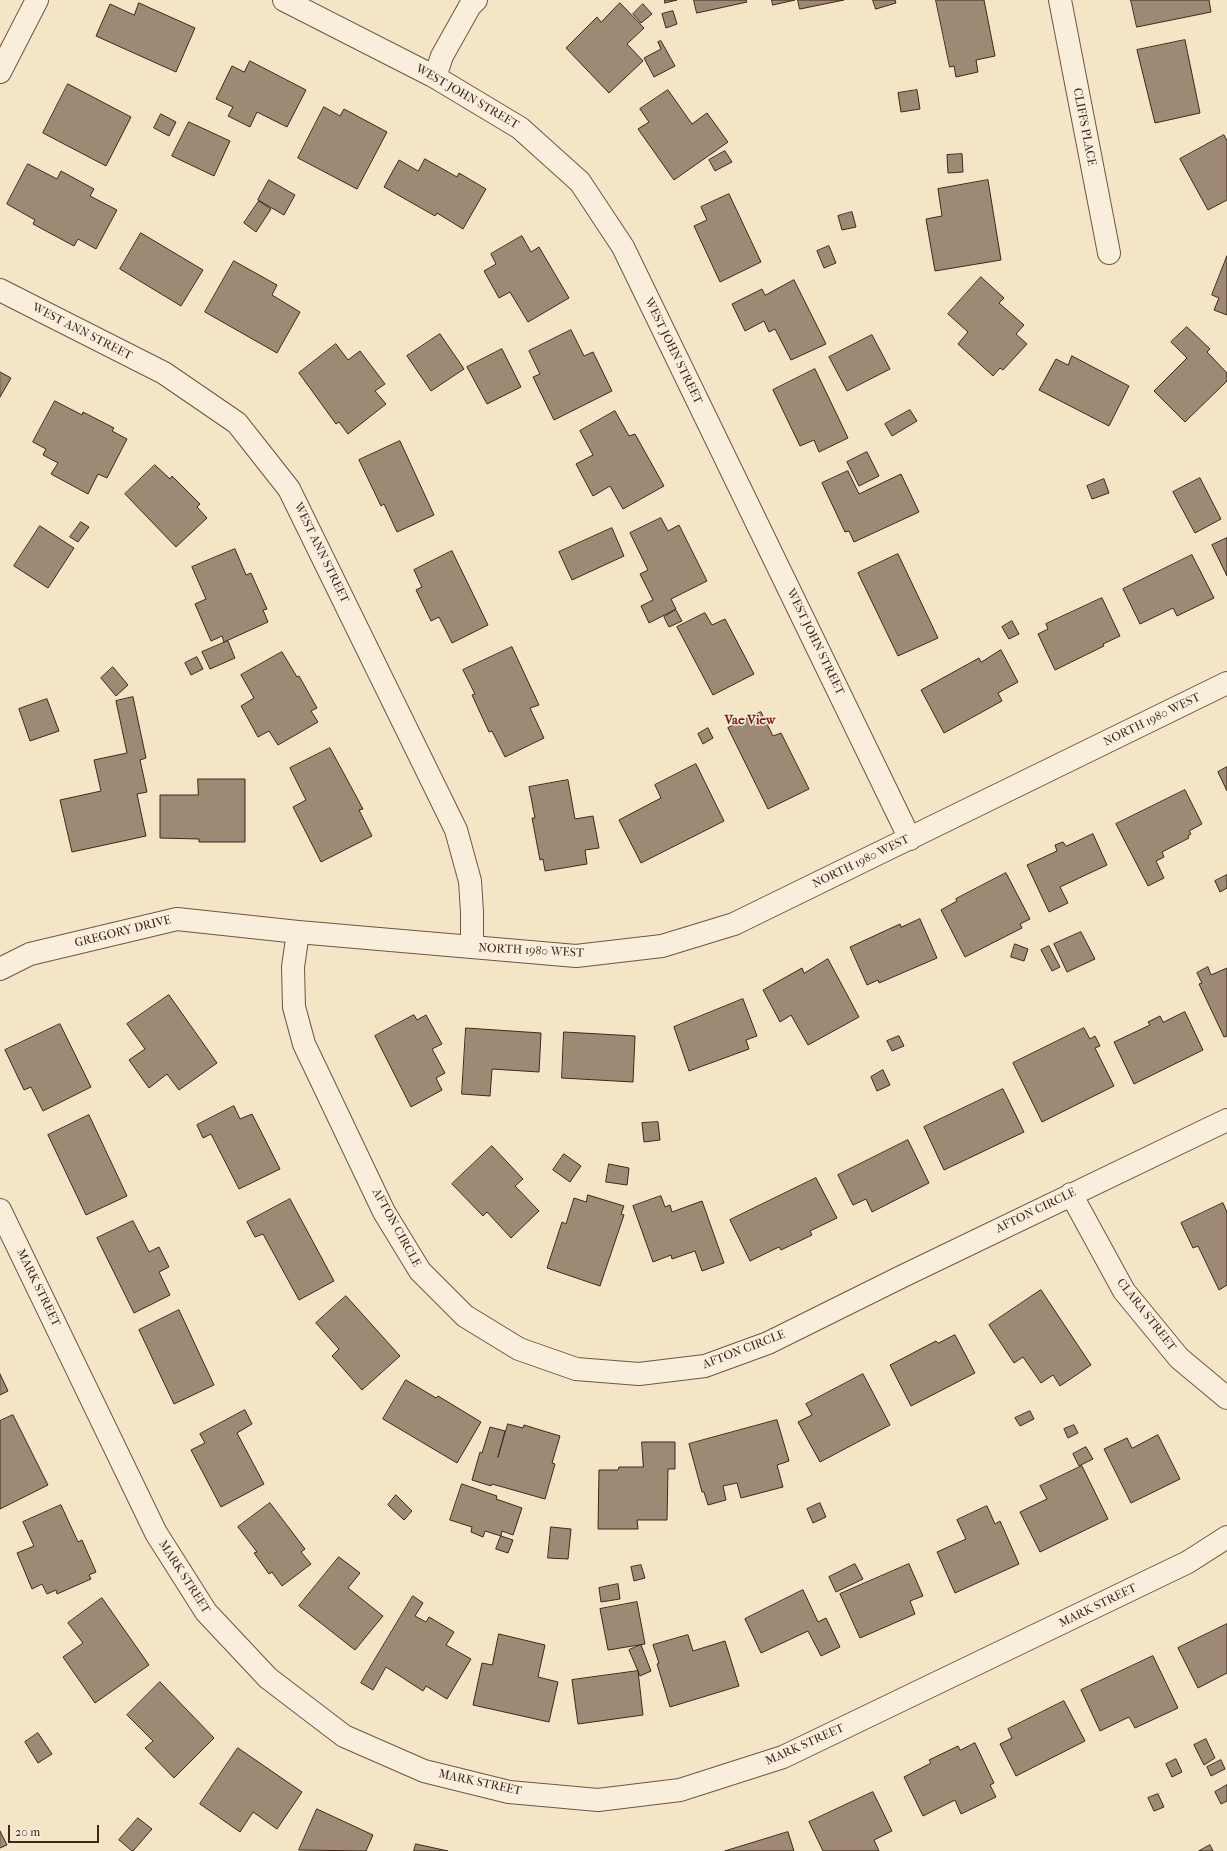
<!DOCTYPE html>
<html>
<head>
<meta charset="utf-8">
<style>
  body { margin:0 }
  #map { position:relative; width:1227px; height:1851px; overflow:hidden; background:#f4e5c7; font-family:"IM FELL French Canon",serif }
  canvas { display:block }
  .scale { position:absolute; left:8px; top:1825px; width:91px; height:18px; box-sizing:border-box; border:2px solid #40271a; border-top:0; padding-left:5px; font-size:12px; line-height:14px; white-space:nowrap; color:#40271a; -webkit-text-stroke:3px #f8eedb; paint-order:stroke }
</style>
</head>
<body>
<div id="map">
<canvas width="1227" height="1851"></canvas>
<div class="scale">20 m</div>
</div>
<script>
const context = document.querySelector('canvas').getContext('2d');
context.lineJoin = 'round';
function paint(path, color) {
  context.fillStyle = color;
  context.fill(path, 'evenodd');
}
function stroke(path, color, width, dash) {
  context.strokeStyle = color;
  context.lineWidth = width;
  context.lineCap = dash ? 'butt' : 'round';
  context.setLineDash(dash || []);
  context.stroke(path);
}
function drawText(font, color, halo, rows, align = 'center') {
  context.font = font + ' "IM FELL French Canon",serif';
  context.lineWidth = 3;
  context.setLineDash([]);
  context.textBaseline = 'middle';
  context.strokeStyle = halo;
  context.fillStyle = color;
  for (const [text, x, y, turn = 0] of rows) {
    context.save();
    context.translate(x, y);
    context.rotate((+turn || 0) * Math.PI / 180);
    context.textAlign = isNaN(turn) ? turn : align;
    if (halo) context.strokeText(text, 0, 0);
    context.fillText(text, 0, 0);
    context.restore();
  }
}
const building = new Path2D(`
  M665 0H677L665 3Z
  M694 0H746L747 2 697 13Z
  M772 0H795L773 5Z
  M798 0H844L800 9Z
  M873 0H895L896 3 876 9Z
  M936 0H984L995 56 976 60 978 72 956 77 954 66 950 67Z
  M1131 0H1209L1211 12 1137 27Z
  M139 3 195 28 176 72 96 36 110 4 134 15Z
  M620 3 644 28 627 44 643 61 609 93 566 48 597 17 601 22Z
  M643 4 652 14 641 23 633 14Z
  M673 11 677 24 666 28 662 14Z
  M1185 40 1200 113 1155 123 1137 50Z
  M661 41 675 66 654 77 644 58 661 49 658 42Z
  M250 61 306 90 287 127 257 112 250 127 228 116 233 107 216 99 232 66 244 72Z
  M68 84 131 117 106 166 43 133Z
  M668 90 692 124 707 113 728 142 674 180 638 129 649 122 640 109Z
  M917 90 920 109 901 112 898 93Z
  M324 107 340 116 344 109 387 132 357 189 298 158Z
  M161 114 176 122 169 136 154 128Z
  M189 122 230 141 214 176 172 156Z
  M1224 135 1227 141V200L1208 210 1180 159Z
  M725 151 732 162 715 171 709 160Z
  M962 154 963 172 948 173 947 155Z
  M425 159 457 177 459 173 486 189 463 229 437 213 435 216 384 187 399 160 418 171Z
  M28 164 57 179 61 171 94 189 90 196 117 210 96 249 78 239 74 246 33 224 35 220 7 204Z
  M269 180 295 195 284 215 258 200Z
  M988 180 1001 260 935 271 926 219 942 216 938 189Z
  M729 194 761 262 720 282 694 226 707 220 701 207Z
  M259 201 271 209 256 232 244 223Z
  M852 212 856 227 842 230 838 216Z
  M141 233 203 270 181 306 120 269Z
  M522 236 531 252 539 247 569 298 528 322 510 292 499 298 484 271 496 264 491 254Z
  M829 246 836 263 824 268 817 251Z
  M1227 256V315L1214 310 1219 298 1212 295Z
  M234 261 277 285 272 295 300 312 277 353 205 312Z
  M981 277 1004 298 999 303 1024 325 1016 334 1027 344 1003 370 1000 368 993 376 958 344 968 332 948 314Z
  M794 280 826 344 791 360 775 329 769 332 764 321 745 331 732 304 762 289 765 295Z
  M1187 327 1210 349 1207 352 1227 373V381L1185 422 1154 391 1187 358 1171 342Z
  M571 330 584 356 593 352 612 391 554 420 533 377 540 374 529 351Z
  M440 334 464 369 431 391 407 356Z
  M872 335 890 369 847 391 829 357Z
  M336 344 348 360 360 351 385 384 375 391 386 404 348 434 339 422 336 424 299 373Z
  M502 349 521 387 487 404 467 367Z
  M1072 356 1129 386 1109 426 1039 390 1056 359 1068 365Z
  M815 369 848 438 819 452 814 440 800 446 773 390Z
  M0 372 11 378 0 397Z
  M55 401 82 415 83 412 114 428 112 431 127 439 107 478 98 474 88 494 51 474 58 463 43 455 46 449 33 442Z
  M910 410 917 421 892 436 885 424Z
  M615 411 629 436 635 434 664 486 623 509 610 486 593 496 576 464 593 455 580 431Z
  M400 441 434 515 397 532 384 504 381 506 359 460Z
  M867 452 879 476 859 486 847 462Z
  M155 465 170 479 172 476 200 504 197 507 207 518 176 547 125 494Z
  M848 471 859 494 901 474 919 512 854 542 849 531 845 532 822 483Z
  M1200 478 1221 519 1195 533 1173 492Z
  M1104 479 1109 493 1092 499 1087 486Z
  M661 518 668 531 679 525 707 581 671 599 676 609 649 623 641 606 653 600 640 574 648 570 630 533Z
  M81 522 89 527 78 542 70 537Z
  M40 526 74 548 48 588 14 566Z
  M612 528 624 556 572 580 559 552Z
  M1227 538V576L1212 545Z
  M235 549 246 575 251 573 267 609 263 610 268 622 224 642 222 636 211 641 195 604 206 599 192 567Z
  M452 551 488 625 452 643 439 617 431 621 416 590 422 587 414 570Z
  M898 554 938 638 898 656 858 573Z
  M1192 555 1214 598 1177 616 1173 608 1140 624 1123 589Z
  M1102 598 1120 636 1103 644 1104 646 1055 670 1038 634 1048 629 1046 624Z
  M676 610 682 621 669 627 664 617Z
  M705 613 712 625 725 619 754 674 713 695 677 627Z
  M1012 621 1019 634 1009 639 1002 627Z
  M228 641 235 658 210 669 202 652Z
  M512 647 539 705 530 708 544 738 505 757 492 731 489 732 472 695 475 694 463 670Z
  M1001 650 1018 682 998 693 1002 701 944 733 921 690 979 658 981 662Z
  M282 652 297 677 299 676 317 708 311 711 318 722 278 745 269 731 258 737 241 706 254 698 241 675Z
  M197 657 203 669 191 675 185 663Z
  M113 667 128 685 116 696 101 678Z
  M133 697 146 758 140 760 147 792 137 794 146 836 72 852 60 800 101 791 94 760 127 753 116 701Z
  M47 699 59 731 30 741 19 709Z
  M761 712 773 736 781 733 809 789 768 809 728 728Z
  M708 728 713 738 703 744 698 734Z
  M330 748 363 809 359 810 372 836 321 862 293 807 306 800 290 768Z
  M696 764 724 821 641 863 619 820 661 798 655 785Z
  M1227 767V791L1218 772Z
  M198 779H245V842H199V839L160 838V795H198Z
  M568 780 575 819 593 816 599 848 585 850 587 864 545 871 543 859 540 860 532 818H535L529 787Z
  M1185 790 1202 824 1189 831 1191 834 1188 836 1189 838 1162 852 1164 857 1156 861 1164 878 1148 886 1116 824Z
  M1093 834 1107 865 1060 887 1068 903 1049 912 1027 865 1057 851 1055 845 1063 842 1066 846Z
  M1006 873 1030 919 1020 924 1022 928 965 957 941 910 957 901 956 899Z
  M1227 875V888L1220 892 1215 881Z
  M920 919 937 958 879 983 878 980 867 985 850 947 900 924 901 927Z
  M1081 932 1095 959 1067 972 1054 944Z
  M1015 944 1028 949 1024 961 1011 957Z
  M1049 946 1060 967 1052 971 1041 950Z
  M828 959 859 1017 808 1045 791 1015 780 1022 763 990 802 968 804 973Z
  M1208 967 1211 975 1227 968V1036L1224 1037 1199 984 1202 983 1197 973Z
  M169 995 217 1063 179 1090 167 1074 149 1088 129 1060 145 1049 127 1024Z
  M743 999 757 1036 746 1040 749 1049 689 1071 674 1027Z
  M1185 1012 1203 1050 1134 1084 1114 1042 1150 1025 1148 1022 1160 1016 1163 1022Z
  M414 1015 417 1020 426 1015 442 1044 432 1049 445 1073 436 1078 442 1090 411 1107 375 1036Z
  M60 1024 91 1087 43 1111 31 1087 24 1090 5 1050Z
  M466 1028 541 1033 539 1072 492 1069 490 1096 462 1094Z
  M1084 1028 1090 1039 1095 1036 1100 1046 1095 1048 1114 1086 1042 1122 1013 1063Z
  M564 1032 635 1036 633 1082 562 1078Z
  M899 1036 904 1046 892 1051 887 1041Z
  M883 1070 890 1085 877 1091 871 1077Z
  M1003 1089 1024 1132 944 1170 924 1127Z
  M234 1106 240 1119 252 1114 280 1169 239 1189 211 1134 203 1138 197 1125Z
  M89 1115 127 1196 86 1215 48 1135Z
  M658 1122 660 1140 644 1142 642 1123Z
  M908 1140 929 1183 872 1212 866 1199 853 1205 838 1175Z
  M492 1146 523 1179 515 1186 539 1211 511 1238 487 1212 483 1216 452 1184Z
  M564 1154 581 1166 570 1182 553 1170Z
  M609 1164 629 1168 627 1185 606 1182Z
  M816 1178 837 1218 810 1231 812 1235 781 1250 779 1247 750 1261 730 1220Z
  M588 1195 624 1206 621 1214 624 1215 600 1286 547 1268 562 1222 566 1224 574 1198 586 1202Z
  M661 1196 665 1207 670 1205 672 1212 702 1201 724 1263 702 1271 695 1251 672 1259 671 1255 653 1262 633 1206Z
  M290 1199 334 1281 299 1300 263 1234 255 1237 247 1222Z
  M1223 1203 1227 1212V1285L1219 1290 1198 1246 1193 1248 1181 1223Z
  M133 1221 149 1252 159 1247 169 1267 159 1272 170 1295 134 1313 97 1238Z
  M1041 1290 1091 1365 1060 1386 1053 1375 1041 1383 1023 1357 1014 1363 989 1325Z
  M346 1296 400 1356 362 1390 332 1356 339 1349 316 1323Z
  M179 1310 214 1385 174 1404 139 1330Z
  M955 1335 975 1373 911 1406 890 1365 936 1341 938 1343Z
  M0 1374 8 1391 0 1395Z
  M863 1374 890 1425 820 1462 798 1422 812 1415 806 1404Z
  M406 1380 436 1398 438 1396 481 1422 457 1463 383 1419Z
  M245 1410 252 1424 237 1433 264 1484 221 1507 191 1450 205 1443 200 1434Z
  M1030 1411 1034 1419 1020 1426 1015 1418Z
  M13 1415 48 1485 0 1509V1421Z
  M777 1420 789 1461 777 1465 783 1487 741 1498 737 1483 723 1486 726 1500 708 1505 704 1492H702L689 1444Z
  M508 1424 523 1428 524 1425 560 1436 552 1463 555 1464 545 1499 492 1484 491 1486 472 1480 480 1452 482 1453 490 1427 505 1431 498 1457Z
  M1074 1425 1078 1433 1068 1438 1064 1429Z
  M1158 1435 1180 1479 1131 1503 1104 1449 1127 1438 1132 1448Z
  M642 1442H675V1469H668L667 1520H637L638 1529H598L599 1470H618L619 1467H643Z
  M1086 1447 1093 1459 1079 1466 1073 1454Z
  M1082 1466 1108 1519 1040 1552 1020 1512 1047 1499 1040 1486Z
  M462 1484 497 1496 496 1499 522 1508 513 1535 502 1531 501 1536 485 1531 483 1537 471 1532 472 1527 450 1520Z
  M396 1495 412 1511 404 1520 388 1505Z
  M270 1503 305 1549 301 1552 311 1564 282 1586 272 1572 269 1574 254 1553 257 1552 238 1527Z
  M820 1503 826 1517 813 1523 807 1509Z
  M61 1505 78 1542 82 1540 96 1572 89 1575 91 1579 57 1594 56 1590 47 1594 42 1584 32 1589 17 1553 34 1546 23 1522Z
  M987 1506 995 1524 1000 1521 1019 1564 955 1593 937 1552 966 1539 957 1520Z
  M551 1527 571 1529 568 1559 548 1558Z
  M501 1536 513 1540 508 1553 496 1549Z
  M339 1557 360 1573 348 1588 383 1616 355 1650 299 1606Z
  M855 1564 863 1579 836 1592 829 1577Z
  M909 1564 923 1596 910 1601 915 1614 860 1638 840 1594Z
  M641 1565 645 1578 634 1581 631 1567Z
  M618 1584 620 1599 601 1602 599 1588Z
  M803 1590 818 1622 826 1618 840 1647 821 1656 808 1631 761 1653 745 1619Z
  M413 1596 423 1603 415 1616 426 1622 429 1617 454 1632 446 1645 471 1659 447 1699 426 1686 423 1691 386 1667 373 1690 361 1683Z
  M102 1598 149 1665 95 1703 63 1657 83 1643 68 1623Z
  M637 1602 645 1644 608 1650 600 1609Z
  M1227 1624V1673L1198 1688 1178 1648Z
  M499 1634 545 1645 538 1677 558 1682 549 1722 473 1705 482 1663 492 1665Z
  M688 1635 693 1651 725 1641 739 1686 670 1707 657 1664 659 1663 653 1645Z
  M641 1645 651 1671 640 1676 629 1650Z
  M1153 1656 1178 1708 1135 1728 1129 1717 1100 1731 1081 1690Z
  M638 1671 643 1715 578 1724 572 1680Z
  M160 1682 214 1738 174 1778 145 1748 153 1741 127 1715Z
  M1064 1701 1085 1741 1016 1776 1000 1744 1012 1738 1008 1729Z
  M38 1733 52 1754 38 1763 25 1742Z
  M1206 1739 1215 1758 1204 1765 1194 1745Z
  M975 1743 994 1783 990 1785 996 1797 961 1814 955 1800 923 1816 904 1777 931 1763 929 1760 958 1746 960 1750Z
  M238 1748 302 1792 277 1829 253 1812 240 1832 200 1804Z
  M1176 1759 1182 1772 1172 1777 1166 1764Z
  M1221 1760 1225 1769 1211 1776 1207 1767Z
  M1227 1785V1801L1221 1804 1215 1792Z
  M873 1792 892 1831 874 1840 879 1851H823L809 1822Z
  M1158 1794 1164 1807 1154 1811 1148 1798Z
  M317 1809 373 1835 366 1851 299 1850Z
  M138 1818 152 1829 133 1851H132L119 1840Z
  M0 1831 7 1845 0 1848Z
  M788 1832 794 1851H725Z
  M416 1844 448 1851H414Z
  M1210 1845 1213 1851H1199Z`);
paint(building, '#9e8a74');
stroke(building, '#40271a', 1);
const minor = new Path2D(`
  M284 0 435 77 520 128 580 182 623 247 910 839
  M1060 0 1109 253
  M0 72 37 0
  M435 77 442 56 470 6 476 0
  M0 290 164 373 237 423 289 489 456 830 470 881 472 912V947
  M298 932 293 967 294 1007 304 1044 384 1212 420 1271 465 1316 519 1349 576 1369 639 1374 705 1366 768 1343 903 1276 1227 1120
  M0 969 30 954 177 919 298 932 576 956 662 946 734 924 1227 683
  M1071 1194 1124 1291 1179 1358 1227 1398
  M0 1210 156 1533 206 1612 268 1678 344 1736 424 1771 509 1792 598 1800 680 1790 783 1757 1188 1562 1227 1537`);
stroke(minor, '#6d5645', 24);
stroke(minor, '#f8eedb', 22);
drawText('12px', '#40271a', '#f8eedb', [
  ["WEST JOHN STREET",467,97,30],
  ["CLIFFS PLACE",1084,127,79],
  ["WEST ANN STREET",82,332,27],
  ["WEST JOHN STREET",673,351,64],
  ["WEST ANN STREET",321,553,64],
  ["WEST JOHN STREET",815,642,64],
  ["NORTH 1980 WEST",1152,720,-26],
  ["NORTH 1980 WEST",861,862,-26],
  ["GREGORY DRIVE",123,932,-14],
  ["NORTH 1980 WEST",531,951,3],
  ["AFTON CIRCLE",1036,1211,-26],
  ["AFTON CIRCLE",396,1228,61],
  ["MARK STREET",38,1288,64],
  ["CLARA STREET",1146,1315,52],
  ["AFTON CIRCLE",744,1350,-21],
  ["MARK STREET",184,1577,57],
  ["MARK STREET",1098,1606,-26],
  ["MARK STREET",805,1745,-24],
  ["MARK STREET",480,1783,12]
]);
drawText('bold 13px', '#7a1f14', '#f8eedb', [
  ["Vae View",750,721]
]);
</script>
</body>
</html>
